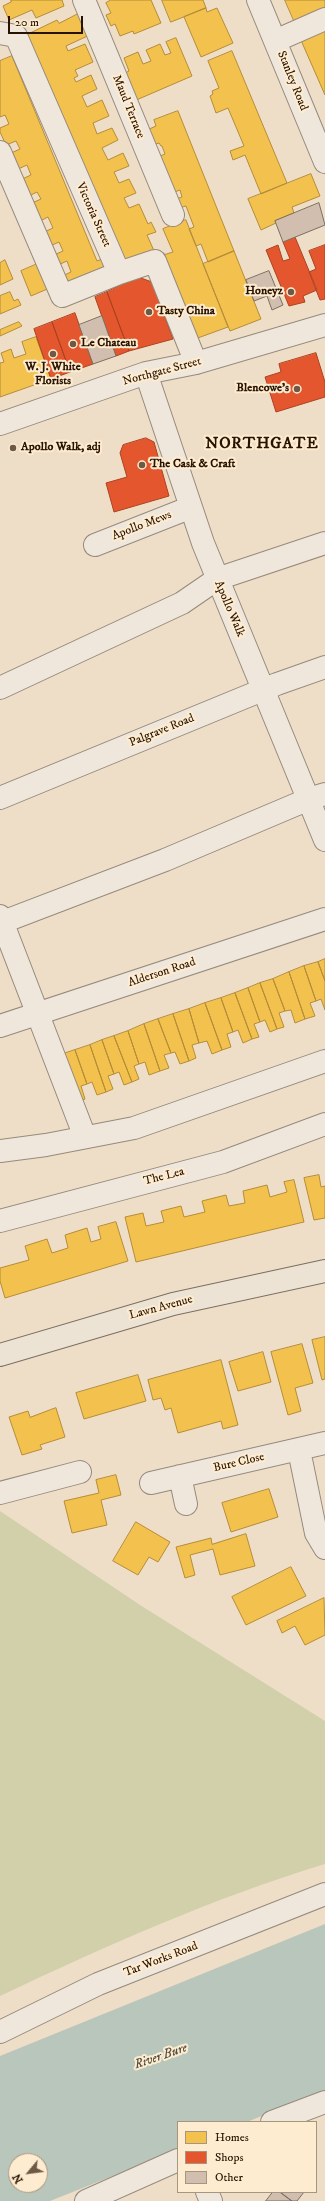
<!DOCTYPE html>
<html>
<head>
<meta charset="utf-8">
<style>
  body { margin:0 }
  #map { position:relative; width:325px; height:2201px; overflow:hidden; background:#eedec7; font-family:"IM FELL DW Pica",serif }
  canvas { display:block }
  .legend { position:absolute; left:177px; top:2121px; width:140px; height:72px; box-sizing:border-box; background:#feecd0; border:1px solid #a8957d; margin:0; padding:5px 7px; list-style:none; font-size:12px; color:#281201 }
  .legend li { display:flex; align-items:center; gap:8px; height:20px }
  .legend b { width:20px; border:1px solid #a8957d }
  .north { position:absolute; left:8px; top:2153px; width:40px; height:40px; box-sizing:border-box; background:#feecd0; border:1px solid #a8957d; border-radius:50%; rotate:241deg; font-size:11px; font-weight:700; line-height:16px; text-align:center; color:#281201 }
  .north::after { content:''; display:block; margin:auto; width:14px; height:18px; background:#6d5946; clip-path:polygon(50% 0,100% 100%,50% 72%,0 100%) }
  .scale { position:absolute; left:8px; top:16px; width:75px; height:18px; box-sizing:border-box; border:2px solid #281201; border-top:0; padding-left:5px; font-size:12px; line-height:14px; white-space:nowrap; color:#281201; -webkit-text-stroke:3px #feecd0; paint-order:stroke }
</style>
</head>
<body>
<div id="map">
<canvas width="325" height="2201"></canvas>
<ul class="legend">
<li><b style="height:11px;background:#f2c14e"></b>Homes</li>
<li><b style="height:11px;background:#e4572e"></b>Shops</li>
<li><b style="height:11px;background:#d1beae"></b>Other</li>
</ul>
<div class="north">N</div>
<div class="scale">20 m</div>
</div>
<script>
const context = document.querySelector('canvas').getContext('2d');
context.lineJoin = 'round';
function paint(path, color) {
  context.fillStyle = color;
  context.fill(path, 'evenodd');
}
function stroke(path, color, width, dash) {
  context.strokeStyle = color;
  context.lineWidth = width;
  context.lineCap = dash ? 'butt' : 'round';
  context.setLineDash(dash || []);
  context.stroke(path);
}
function drawText(font, color, halo, rows, align = 'center') {
  context.font = font + ' "IM FELL DW Pica",serif';
  context.lineWidth = 4;
  context.setLineDash([]);
  context.textBaseline = 'middle';
  context.strokeStyle = halo;
  context.fillStyle = color;
  for (const [text, x, y, turn = 0] of rows) {
    context.save();
    context.translate(x, y);
    context.rotate((+turn || 0) * Math.PI / 180);
    context.textAlign = isNaN(turn) ? turn : align;
    if (halo) context.strokeText(text, 0, 0);
    context.fillText(text, 0, 0);
    context.restore();
  }
}
paint(new Path2D(`
  M0 1511 140 1605 325 1721V1864C213 1898 106 1946 0 1996Z`), '#d1d0ab');
paint(new Path2D(`
  M325 1924V2090L247 2122H178V2150L50 2201H0V2056ZM16 2161H40V2185H16Z`), '#b9c6bb');
const homes = new Path2D(`
  M11 0H62L64 6 36 18 32 10 9 20 3 6 11 2Z
  M111 0H151L161 23 134 34 133 31 120 36 115 24 111 26 106 15 111 13 106 3Z
  M162 0H203L206 8 171 22Z
  M285 0H325V9L296 25Z
  M206 8 207 12 217 8 233 43 201 57 184 17Z
  M78 14 94 33 66 46 68 51 85 44 93 62 75 70 78 76 74 78 76 82 91 75 97 89 82 96 87 107 102 100 109 116 93 123 97 134 112 128 118 140 102 148 108 160 123 153 129 166 114 172 119 183 129 179 136 193 124 198 129 208 139 204 148 224 151 222 156 232 147 235 155 253 123 267 26 35 57 20 59 23Z
  M325 27V95L300 38Z
  M176 38 192 76 134 101 123 74 129 71 124 58 138 52 143 64 151 61 146 50 160 44 165 55 171 53 166 42Z
  M232 51 287 183 261 194 245 155 233 160 230 151 244 146 228 108 216 113 210 96 213 94 212 91 219 88 208 61Z
  M12 56 97 261 102 259 109 272 64 292 58 278 71 272 67 261 58 265 54 255 63 251 59 242 50 246 44 232 53 228 48 217 40 221 32 203 41 199 37 192 27 197 20 180 31 175 27 165 16 170 9 154 20 149 16 141 6 145 0 132V128L9 124 5 115 0 117V61Z
  M178 111 234 251 208 262 201 244 196 246 189 229 194 227 186 206 179 208 176 199 182 197 180 190 172 193 158 157 165 154 162 146H161L159 143 153 145 147 130 156 126 154 120Z
  M311 174 320 196 292 207 294 213 275 221 276 223 261 230 248 199Z
  M186 220 228 327 195 339 160 256 173 252 163 229Z
  M234 251 261 319 230 331 203 264Z
  M5 260 13 279 0 285V263Z
  M42 262 52 287 31 296 21 271Z
  M10 292 14 301 18 299 21 305 0 314V296Z
  M19 322 22 326 0 336V330Z
  M36 337 51 379 0 397V363L4 362 1 353 11 349 14 358 26 354 22 342Z
  M325 959V981L318 962Z
  M318 962 325 981V1010L321 999 316 1001 304 966Z
  M304 966 316 1001 310 1003 315 1016 305 1019 289 972Z
  M289 972 305 1019 295 1023 291 1010 285 1011 273 979Z
  M273 979 285 1011 279 1013 284 1027 277 1029 260 983Z
  M260 983 277 1029 270 1032 265 1020 260 1022 248 988Z
  M248 988 260 1022 254 1024 259 1037 252 1039 235 993Z
  M235 993 252 1039 243 1043 238 1030 233 1032 221 998Z
  M221 998 233 1032 227 1034 231 1047 222 1050 205 1003Z
  M205 1003 222 1050 212 1054 207 1041 199 1043 189 1009Z
  M189 1009 199 1043 192 1045 196 1058 189 1061 173 1014Z
  M173 1014 189 1061 180 1064 175 1052 171 1053 158 1019Z
  M158 1019 171 1053 164 1055 169 1068 160 1071 144 1024Z
  M144 1024 160 1071 149 1075 145 1062 139 1064 128 1031Z
  M128 1031 139 1064 134 1066 139 1079 132 1082 114 1036Z
  M114 1036 132 1082 124 1085 119 1072 114 1074 102 1040Z
  M102 1040 114 1074 108 1076 113 1089 106 1092 90 1045Z
  M90 1045 106 1092 97 1095 92 1082 87 1084 75 1050Z
  M75 1050 87 1084 81 1086 85 1099 76 1103 60 1055Z
  M319 1175 321 1187 325 1186V1218L314 1220 304 1178Z
  M294 1180 304 1222 136 1262 125 1217 143 1213 146 1226 164 1222 161 1211 181 1206 184 1217 205 1212 202 1201 226 1195 229 1206 245 1203 243 1191 267 1185 270 1197 287 1192 284 1182Z
  M116 1222 128 1261 5 1298 0 1281V1268L29 1260 25 1246 47 1239 52 1253 68 1248 65 1235 87 1228 91 1242 101 1239 98 1227Z
  M325 1337V1379L322 1380 312 1340Z
  M302 1344 313 1383 295 1388 301 1411 288 1415 271 1352Z
  M263 1352 271 1382 238 1391 229 1362Z
  M221 1360 238 1425 223 1429 221 1421 178 1433 171 1408 165 1410 161 1398 153 1400 148 1380Z
  M138 1375 146 1401 84 1419 76 1393Z
  M56 1408 65 1437 40 1445 42 1449 22 1455 9 1417 28 1411 30 1417Z
  M116 1475 121 1495 101 1500 107 1525 72 1533 64 1501 99 1493 96 1480Z
  M269 1489 278 1517 231 1532 222 1503Z
  M136 1522 170 1542 158 1562 149 1557 138 1575 113 1561Z
  M246 1534 255 1566 220 1575 213 1549 190 1555 195 1575 185 1578 176 1547 211 1538 212 1544Z
  M291 1567 306 1596 246 1625 232 1597Z
  M324 1598 325 1635 305 1645 295 1626 282 1633 277 1621Z`);
paint(homes, '#f2c14e');
stroke(homes, '#b58c37', 1);
const shops = new Path2D(`
  M295 237 317 290 303 296 305 302 289 306 266 250 278 245 283 261 290 259 283 242Z
  M325 245V299L320 300 309 272 316 269 309 251Z
  M138 277 152 282 173 339 129 351 107 292Z
  M107 292 129 351 116 356 95 297Z
  M75 313 93 364 70 372 52 322Z
  M52 322 70 372 51 379 34 329Z
  M316 353 325 382V397L276 412 265 377 281 372 279 364Z
  M146 438 154 442 169 496 114 512 106 483 127 477 120 453 123 445Z`);
paint(shops, '#e4572e');
stroke(shops, '#ac4220', 1);
const building = new Path2D(`
  M319 203 325 225 283 242 275 221Z
  M269 271 283 305 272 310 267 296 254 301 246 280Z
  M102 316 116 356 93 364 79 325Z
  M273 2192H280L292 2201H266Z
  M280 2192H304L297 2201H292Z`);
paint(building, '#d1beae');
stroke(building, '#7a6f61', 1);
const minor = new Path2D(`
  M84 0 173 215
  M258 0 325 162
  M0 33 16 36 119 273 155 261 196 363
  M275 41 325 19
  M0 152 62 296 119 273
  M146 373 203 543 325 840
  M0 424 146 373 196 363 325 325
  M95 545 189 508
  M0 688 182 603 217 579 325 543
  M0 798 277 684 325 667
  M0 916 85 1137
  M0 923 165 860 309 799 325 794
  M0 1026 325 919
  M0 1151 46 1145 134 1128 325 1061
  M0 1221 223 1162 325 1124
  M299 1450 316 1533 325 1548
  M180 1476 186 1504
  M151 1483 325 1443
  M0 1493 80 1472
  M0 2032 98 1984 325 1894
  M272 2122 325 2102
  M207 2192 211 2201
  M86 2201 178 2160`);
const major = new Path2D(`
  M0 1355 173 1304 325 1271`);
stroke(minor, '#968a7c', 24);
stroke(major, '#7a6f61', 24);
stroke(minor, '#efe7db', 22);
stroke(major, '#ece3d5', 22);
for (const [x, y, r, color] of [
  [291,292,4,"#6d5946"],
  [149,312,4,"#6d5946"],
  [73,344,4,"#6d5946"],
  [53,354,4,"#6d5946"],
  [297,389,4,"#6d5946"],
  [13,448,4,"#6d5946"],
  [142,465,4,"#6d5946"]
]) {
  const dot = new Path2D();
  dot.arc(x, y, r, 0, 2 * Math.PI);
  context.fillStyle = color;
  context.fill(dot);
  stroke(dot, '#feecd0', 1.5);
}
drawText('12px', '#281201', '#feecd0', [
  ["Stanley Road",292,81,68],
  ["Maud Terrace",128,107,68],
  ["Victoria Street",93,215,66],
  ["Northgate Street",162,372,-15],
  ["Apollo Mews",142,526,-21],
  ["Apollo Walk",229,609,67],
  ["Palgrave Road",162,731,-22],
  ["Alderson Road",162,973,-18],
  ["The Lea",164,1177,-14],
  ["Lawn Avenue",161,1308,-15],
  ["Bure Close",239,1463,-13],
  ["Tar Works Road",161,1960,-21]
]);
drawText('bold 12px', '#281201', '#feecd0', [
  ["Honeyz",283,292,"right"],
  ["Tasty China",157,312],
  ["Le Chateau",81,344],
  ["W. J. White",53,368,"center"],
  ["Florists",53,382,"center"],
  ["Blencowe's",289,389,"right"],
  ["Apollo Walk, adj",21,448],
  ["The Cask & Craft",150,465]
], 'left');
drawText('italic 13px', '#534e40', '#feecd0', [
  ["River Bure",161,2057,-19]
]);
context.letterSpacing = '1px';
drawText('bold 16px', '#281201', '#feecd0', [
  ["NORTHGATE",262,445]
]);
context.letterSpacing = '0px';
</script>
</body>
</html>
